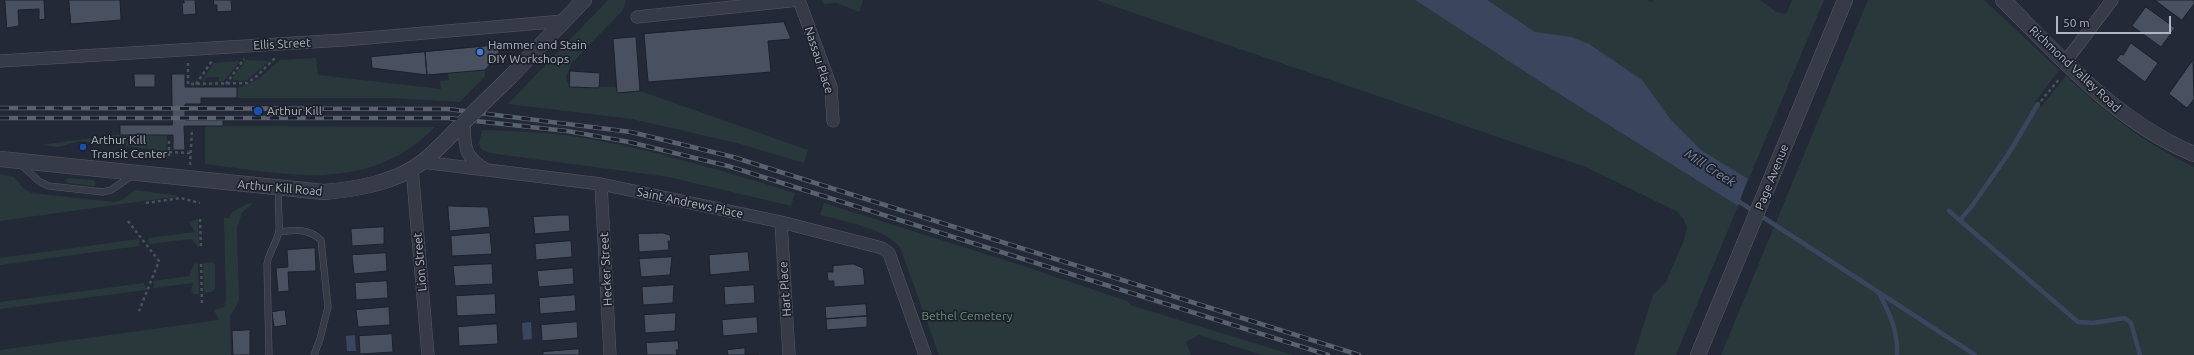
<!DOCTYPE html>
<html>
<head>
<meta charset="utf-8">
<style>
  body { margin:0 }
  #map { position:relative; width:2194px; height:355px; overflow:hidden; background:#232936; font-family:Ubuntu,sans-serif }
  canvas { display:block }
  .scale { position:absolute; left:2056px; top:16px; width:115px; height:18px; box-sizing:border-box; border:2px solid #b1b6c3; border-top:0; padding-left:5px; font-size:12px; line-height:14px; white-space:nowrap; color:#b1b6c3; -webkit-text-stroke:3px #1c202b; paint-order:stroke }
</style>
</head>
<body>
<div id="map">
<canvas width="2194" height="355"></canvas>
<div class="scale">50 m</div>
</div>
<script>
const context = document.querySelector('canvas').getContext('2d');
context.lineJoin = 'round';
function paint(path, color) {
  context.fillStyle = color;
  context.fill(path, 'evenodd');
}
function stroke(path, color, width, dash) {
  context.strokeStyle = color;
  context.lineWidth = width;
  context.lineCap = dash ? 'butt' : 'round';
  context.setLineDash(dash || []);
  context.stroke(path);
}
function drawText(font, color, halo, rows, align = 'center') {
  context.font = font + ' Ubuntu,sans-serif';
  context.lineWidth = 3.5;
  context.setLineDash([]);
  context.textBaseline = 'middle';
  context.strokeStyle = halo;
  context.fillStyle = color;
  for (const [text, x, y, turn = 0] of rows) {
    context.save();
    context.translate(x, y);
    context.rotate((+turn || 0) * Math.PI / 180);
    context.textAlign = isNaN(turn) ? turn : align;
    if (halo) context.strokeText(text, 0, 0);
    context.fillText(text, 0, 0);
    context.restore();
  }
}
paint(new Path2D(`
  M608 0H626L623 10 571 64 566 78 570 87H617L618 93 640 91 808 150 804 163 737 143 632 119 508 104Z
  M822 0H863L859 12 837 3 823 4Z
  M1096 0H1415L1556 92 1738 206 1676 355H1634L1653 295 1666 282 1684 240 1687 228 1683 218 1676 211 1586 167Z
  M1471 0H1648L1652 3 1654 0H1760L1775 11 1784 14 1787 12 1792 0H1824L1747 183Z
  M1868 0H1984L2059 70 2035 102 2041 107 2066 76C2107 114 2144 143 2194 167V355H1721Z
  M316 58 318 75 441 89 440 81 449 80 448 73 485 70V76L460 102 392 98H237L238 88 257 80 280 60Z
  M246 60 269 61 247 80 241 81 232 79Z
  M240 61 224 81H219V77H206L205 81H202L214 63Z
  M205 126 435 127C367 195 289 174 205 164Z
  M482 130C509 131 537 132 564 135 642 146 719 170 795 193L791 206 669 177 490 153 481 149 479 144Z
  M120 134 167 135 166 151 80 141 58 147 41 145Z
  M0 174 14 177 24 189 32 193 113 202 122 200 135 190 180 196 0 221Z
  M68 178 93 180 96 183 94 186 68 183 65 180Z
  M249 203H253L242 213 237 227 239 299 236 307 230 315 231 355H0V350L219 320 214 310 224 307 226 300 224 218H229L232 212Z
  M824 203 1020 265 1130 302V305L1293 355H1262L1199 335 1186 342 1191 355H939L900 247C884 228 843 221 820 215Z
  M198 219 199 248 191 239 149 244 148 238 195 232 189 222Z
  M139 239V246L0 265V258Z
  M212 262 215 265V289L212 292 204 293 203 263Z
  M198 263 199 294H194L191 292 193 283 154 288 153 281 189 276 194 264Z
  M144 283 146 290 0 309V302Z`), '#29393b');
paint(new Path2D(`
  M1415 0H1487L1535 32 1571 37 1589 44 1642 80 1671 120 1701 150 1748 179 1738 206 1556 92Z
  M531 322 532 339 523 340 522 323Z
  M355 335 356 351H347L346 336Z`), '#3a455e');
stroke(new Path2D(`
  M1735 199 1975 355
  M1949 211 2078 322 2093 323 2125 318 2131 323 2140 355
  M1960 220 1972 206 2009 153 2038 104
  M1879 293C1890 314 1898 331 1897 355`), '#3a455e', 4.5);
const building = new Path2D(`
  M5 0H44L45 19 39 20V9L18 10 19 26 7 28Z
  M69 0H120L121 20 71 24Z
  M184 0H195L196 14 183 15 182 3H184Z
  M214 0H231L232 11 217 12V5H214Z
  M2155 0H2194V4L2182 20Z
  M2146 7 2175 28 2161 47 2132 26Z
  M784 22 791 39 768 41 771 72 648 82 644 34Z
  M636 37 640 91 617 93 613 39Z
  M2131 43 2158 63 2145 82 2116 60 2121 54 2123 55Z
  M498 45 499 54 485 70 427 75 425 52Z
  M425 52 427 75 372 68 371 57Z
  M2193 60 2194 99 2187 108 2169 94Z
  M570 71 600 73 599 88 570 87Z
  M134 74H155V87H135Z
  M172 74H185V87H237V98H201V104H185V120H223V126H184L185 150H173V135H120V125H172Z
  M448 206 488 207 490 227 450 231Z
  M561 215H569L570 231 535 234 533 217Z
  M384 227V244L352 246 351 229Z
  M490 233 492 254 452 256 451 236Z
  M663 233 670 235 671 241H668L669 250 639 252 638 234Z
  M571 241 572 257 536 260 535 244Z
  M315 248 316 271 288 272 289 291 278 292 276 268 288 267 287 250Z
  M748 252 750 271 710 275 709 255Z
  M386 253 387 271 354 274 352 255Z
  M672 257 670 275 641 277 639 259Z
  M492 264 493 284 455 286 453 266Z
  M853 264 863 268 865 285 834 287V281H828L827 272H833V266Z
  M573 268 574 284 539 287 537 271Z
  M387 281 388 298 356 300 355 283Z
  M674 285 673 303 643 305 642 287Z
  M754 285 755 303 725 305 724 287Z
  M495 294 496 314 457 316 456 296Z
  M575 295 576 311 540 314 539 298Z
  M866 304 867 316 826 319 825 307Z
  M389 307 390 325 358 327 356 310Z
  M285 310 287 325 274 327 272 312Z
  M676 313 675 331 645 333 644 315Z
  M867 316V327L827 330 826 319Z
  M757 317 758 333 723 336 722 320Z
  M577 322 578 338 542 341 541 325Z
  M497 324 498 344 459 346 458 327Z
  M250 330V355H233L232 331Z
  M392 334 393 352 360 354 359 336Z
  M678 341 679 350H676L677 355H647L646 343Z
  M745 348V355H759H728L727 350Z
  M579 349V355H543V352Z`);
paint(building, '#495060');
stroke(building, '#1e222d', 1);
const service = new Path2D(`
  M21 165 40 182 49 186 103 192 111 190 133 175
  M279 232C295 230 308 228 321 240L328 307 320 339 314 355
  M269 355 267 264C269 252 277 242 279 231 280 217 277 203 279 189`);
const minor = new Path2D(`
  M799 0 831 87 833 121
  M637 17 799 0
  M0 61 344 40 563 21
  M2066 61 2112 0
  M464 122C465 147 463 155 485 169
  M422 162 601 184 781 222 882 248 889 253 925 355
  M412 168 428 355
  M601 184 610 355
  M781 222 789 355`);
const tertiary = new Path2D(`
  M2003 0C2061 58 2117 122 2194 154
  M511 76 584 0
  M0 159 324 192C357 189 394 183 421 163 437 151 450 136 464 122
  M1698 355 1845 0`);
stroke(service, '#545964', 7);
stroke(minor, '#545964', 13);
stroke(tertiary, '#545964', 16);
stroke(new Path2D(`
  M188 63V84L247 83 257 76 275 58
  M196 84 212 61
  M226 84 244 59
  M2041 101 2060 78
  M169 152 191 153
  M169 156V138
  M190 165 192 129
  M146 203 181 198 200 203
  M200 219 201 248
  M128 221 159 261 139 311
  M201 264 202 304`), '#465459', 2.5, [3, 3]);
stroke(service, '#363b47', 6);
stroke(minor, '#363b47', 12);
stroke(tertiary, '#363b47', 15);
const rail = new Path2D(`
  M0 108 448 109 631 132 733 157 1359 355
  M0 118H448L567 131 629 142 728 166 1328 355`);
stroke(rail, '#5a616f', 4.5);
stroke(rail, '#1c202b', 3, [9]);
const tertiaryBridge = new Path2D(`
  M464 122 511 76`);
stroke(tertiaryBridge, '#545964', 16, []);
stroke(tertiaryBridge, '#363b47', 15);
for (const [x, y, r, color] of [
  [480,52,4,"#3f7fe0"],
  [258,111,5,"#1a4fb4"],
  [83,147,4,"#1a4fb4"]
]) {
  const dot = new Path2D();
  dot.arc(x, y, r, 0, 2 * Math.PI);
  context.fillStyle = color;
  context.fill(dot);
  stroke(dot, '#1c202b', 1.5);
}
drawText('12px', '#b1b6c3', '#1c202b', [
  ["Ellis Street",282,44,-3],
  ["Nassau Place",819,60,72],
  ["Richmond Valley Road",2075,69,43],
  ["Page Avenue",1772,177,-68],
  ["Arthur Kill Road",280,188,5],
  ["Saint Andrews Place",690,203,12],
  ["Lion Street",420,262,-95],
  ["Hecker Street",606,269,-93],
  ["Hart Place",785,289,-94]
]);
drawText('12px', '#b1b6c3', '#1c202b', [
  ["Hammer and Stain",488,45],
  ["DIY Workshops",488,59],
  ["Arthur Kill",267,111],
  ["Arthur Kill",91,140],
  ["Transit Center",91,154]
], 'left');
drawText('12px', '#6b9178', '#1c202b', [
  ["Bethel Cemetery",967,316]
]);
drawText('italic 13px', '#7c8aa9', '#1c202b', [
  ["Mill Creek",1710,168,33]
]);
</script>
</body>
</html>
